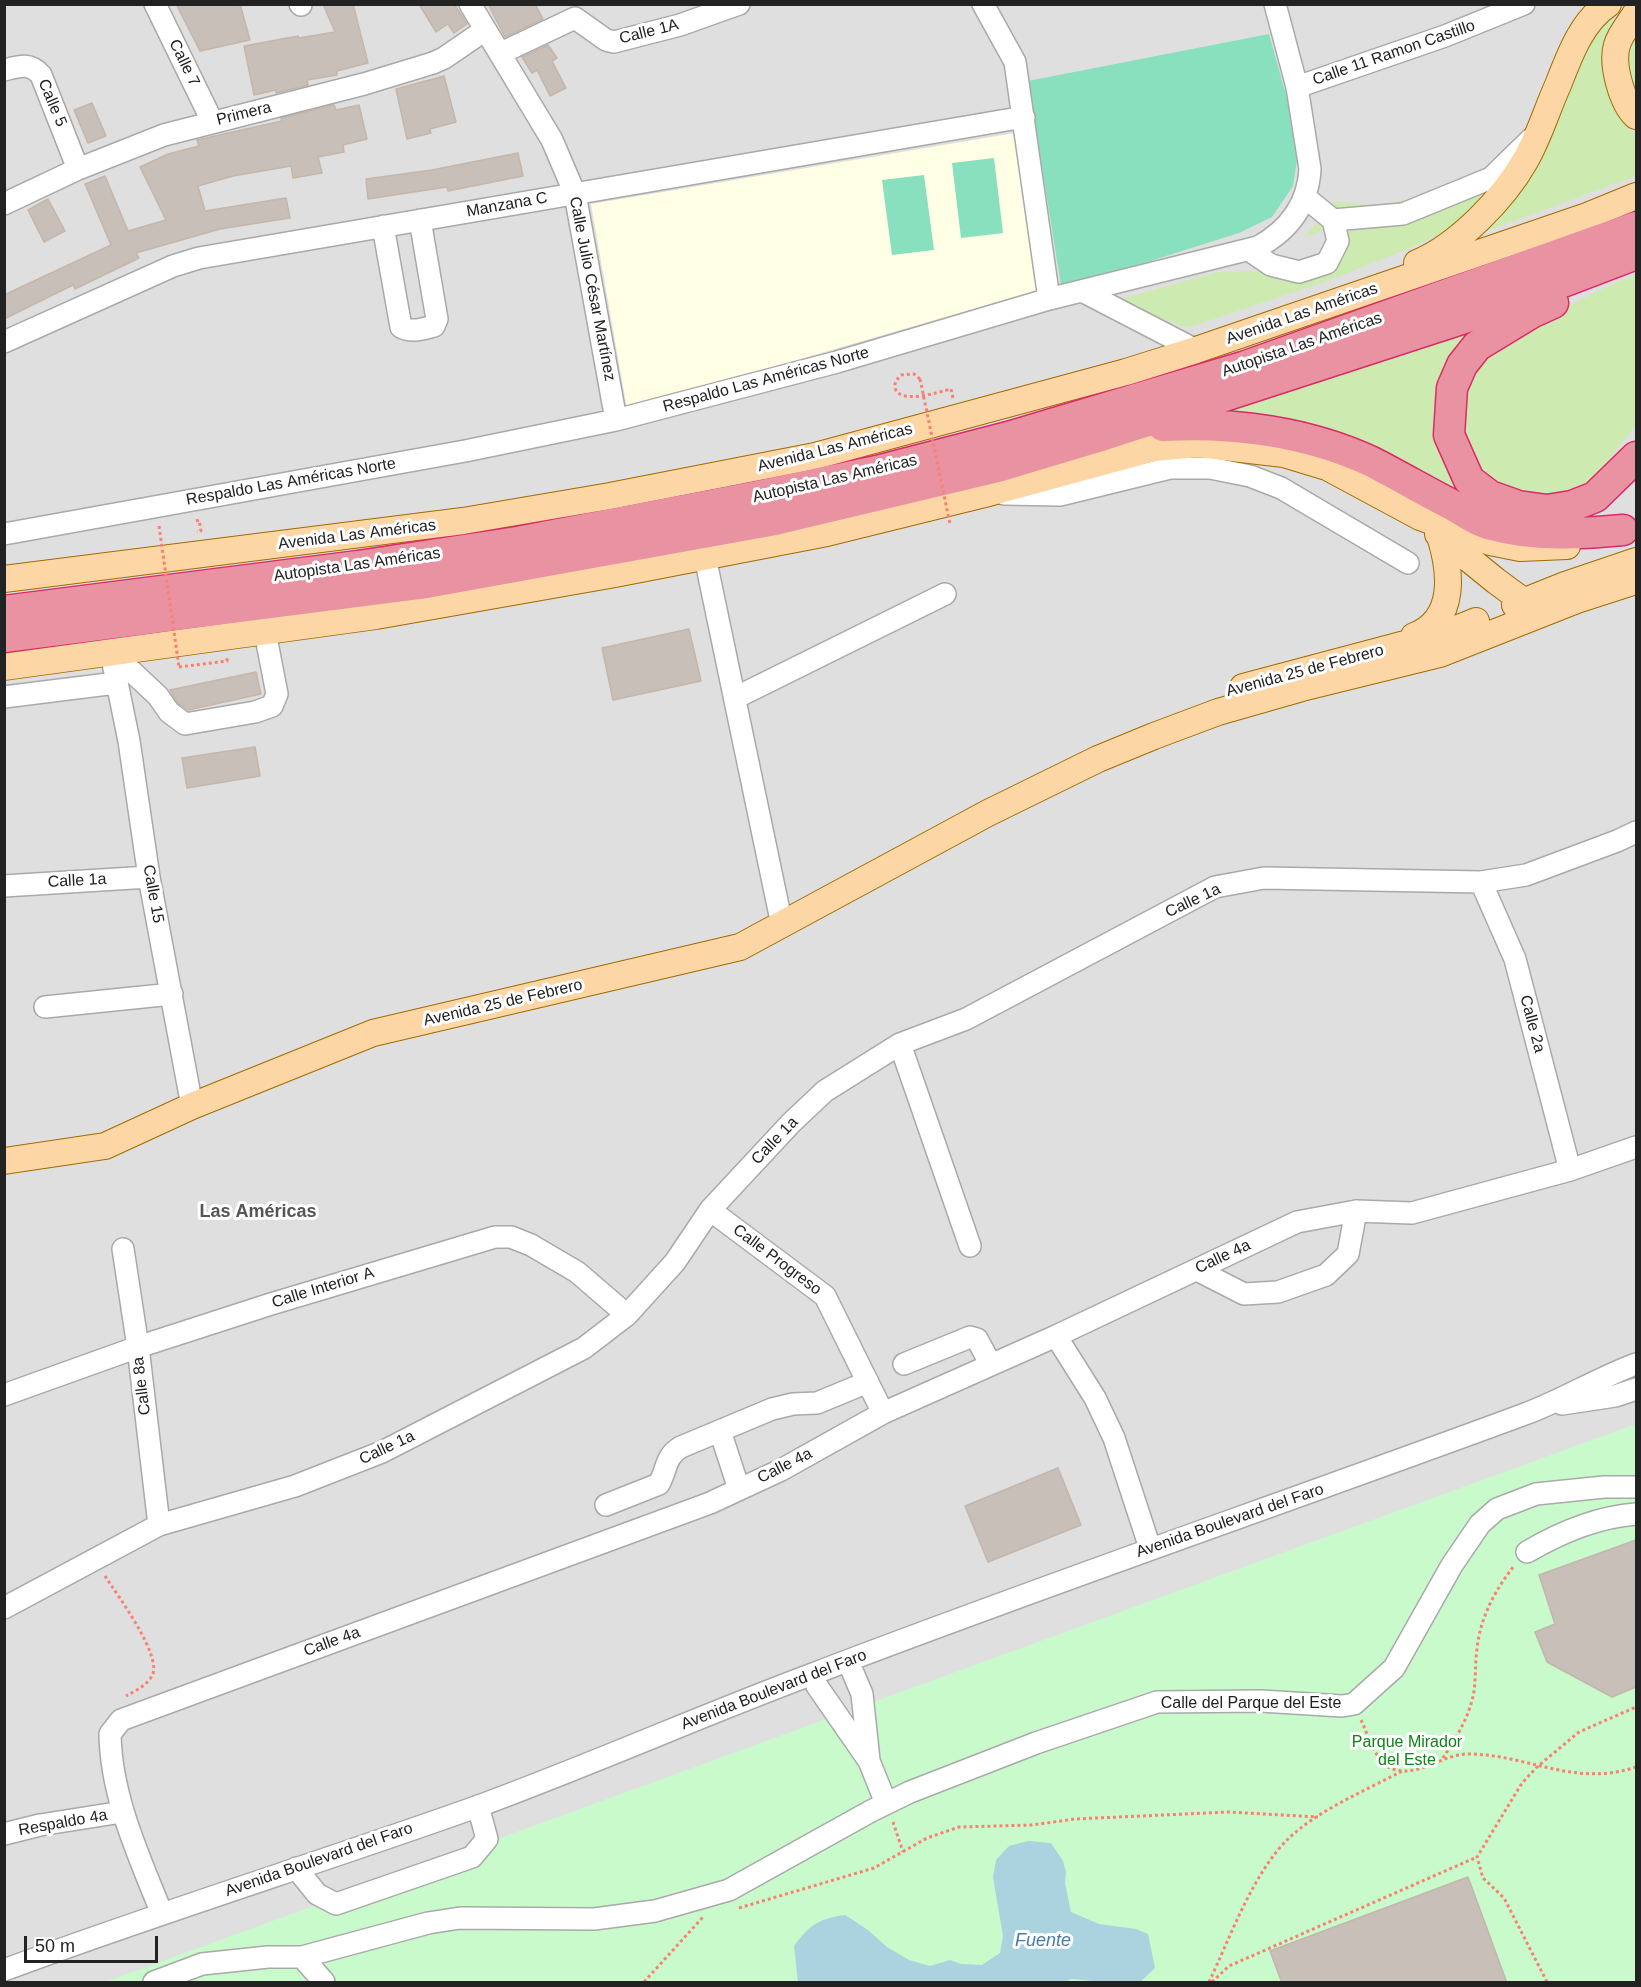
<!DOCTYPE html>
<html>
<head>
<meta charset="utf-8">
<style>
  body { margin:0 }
  #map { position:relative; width:1641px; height:1987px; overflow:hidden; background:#f2efe9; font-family:Helvetica,sans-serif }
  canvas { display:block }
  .frame { position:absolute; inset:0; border:6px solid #222; pointer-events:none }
  .scale { position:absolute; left:24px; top:1936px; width:134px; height:27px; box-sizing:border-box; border:3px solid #222; border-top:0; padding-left:8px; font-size:18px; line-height:21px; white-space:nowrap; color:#222; -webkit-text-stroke:4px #fff; paint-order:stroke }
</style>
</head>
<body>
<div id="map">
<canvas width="1641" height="1987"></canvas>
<div class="frame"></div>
<div class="scale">50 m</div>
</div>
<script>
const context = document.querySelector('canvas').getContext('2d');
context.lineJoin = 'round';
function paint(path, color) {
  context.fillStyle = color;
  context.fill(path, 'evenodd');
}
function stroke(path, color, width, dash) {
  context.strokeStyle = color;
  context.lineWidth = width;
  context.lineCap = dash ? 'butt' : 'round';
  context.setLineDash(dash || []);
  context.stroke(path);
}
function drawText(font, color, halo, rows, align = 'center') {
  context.font = font + ' Helvetica,sans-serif';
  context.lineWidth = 6;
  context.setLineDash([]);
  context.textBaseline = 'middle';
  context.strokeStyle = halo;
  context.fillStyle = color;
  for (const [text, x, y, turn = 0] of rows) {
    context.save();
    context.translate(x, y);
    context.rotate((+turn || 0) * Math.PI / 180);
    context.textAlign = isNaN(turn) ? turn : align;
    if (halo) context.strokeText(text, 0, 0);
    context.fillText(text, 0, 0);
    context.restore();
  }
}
paint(new Path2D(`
  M5 5H1636V1982H5Z`), '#e0dfdf');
paint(new Path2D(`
  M1015 133 1039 290 627 409 591 204Z`), '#ffffe5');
paint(new Path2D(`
  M1619 6 1606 37 1604 71 1610 102 1631 131 1636 134V176L1460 241 1580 46Z
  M1636 25V104L1624 62Z
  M1494 182 1453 227 1415 246 1327 281 1187 328 1114 301 1217 272 1257 271 1311 265 1331 246 1337 225 1304 238 1335 201 1372 205 1444 195Z
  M1636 274V425L1587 488C1571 491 1554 496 1537 496 1498 496 1462 455 1461 417 1460 401 1467 382 1471 367L1524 328 1602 289Z
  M1511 308 1457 350 1464 495 1266 421 1221 409Z`), '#cdebb0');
paint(new Path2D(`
  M1636 1424V1982H105Z`), '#c8facc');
paint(new Path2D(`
  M1269 34 1290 109 1298 154 1293 186 1272 217 1239 233 1125 269 1061 285 1028 81Z
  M994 158 1003 233 961 238 952 163Z
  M924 175 934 250 892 255 882 180Z`), '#88e0be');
paint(new Path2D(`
  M1028 1841 1051 1843 1063 1861 1066 1872 1065 1883 1071 1912 1099 1924 1136 1929 1148 1934 1155 1968 1140 1982H1104L1071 1979 1065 1982H798L794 1946C810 1924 819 1919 845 1915L868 1930 887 1947 909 1960 930 1966 950 1960 961 1964 982 1965 1000 1953 1003 1936 993 1877 996 1860 1009 1846Z`), '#aad3df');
const building = new Path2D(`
  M176 4H240L250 40 200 51Z
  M323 4H353L368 63 337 71V75L307 80 308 85 276 93V90L254 95 244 46 298 36 299 38 335 32Z
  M419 4H454L467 24 454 33 448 24 436 32Z
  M488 4H535L543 19 505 37Z
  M548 45 557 58 552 61 566 88 550 96 537 70 532 73 522 57Z
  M444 76 456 122 430 129 431 133 407 139 396 89Z
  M92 103 106 136 88 143 74 110Z
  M334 105 336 110 359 105 367 139 343 145 344 152 318 157 322 173 293 178 291 166 233 176 198 186 205 211 286 198 290 218 220 229 136 253 139 258 75 289 73 285 4 319V295L111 245 85 184 105 176 128 231 166 220 140 167 168 154 199 146 197 140 282 121 281 118Z
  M518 153 523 176 448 191 447 187 368 199 366 179 432 170Z
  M48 199 65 231 44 242 28 210Z
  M689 629 701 681 613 700 602 648Z
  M256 672 261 694 188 710 178 703 170 690Z
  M255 747 260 776 187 788 182 758Z
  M1058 1468 1081 1525 988 1562 965 1506Z
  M1636 1540V1687L1612 1697 1547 1662 1535 1632 1555 1624 1539 1575Z
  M1468 1877 1507 1983H1282L1270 1951Z`);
paint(building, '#c7bfb8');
stroke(building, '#c4b6ab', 1.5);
const minor = new Path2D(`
  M155 4 212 121
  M300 4 301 5
  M470 4 552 140 575 194 616 420
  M983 4 1015 62 1049 299
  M501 53 575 18 606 40 614 42 680 25 739 4
  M4 70C19 66 30 62 41 75L78 169
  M1297 87 1445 36 1524 4
  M4 204 78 169 164 135 364 84 433 63 444 58 485 30
  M1333 220 1403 214 1491 178 1531 139
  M383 226 401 327C411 333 423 329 434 326L437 319 420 220
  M1249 250 1271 265 1299 272 1327 263 1338 241 1333 220 1306 198
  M1082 291 1196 350
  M4 342 173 266 199 258 1024 117
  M1004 494 1060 495 1170 468H1210L1250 476 1281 488 1408 563
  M4 534 465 451 616 420 837 362 1049 299 1258 247C1289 230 1308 205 1310 169L1297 87 1275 4
  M705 557 782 925
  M111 653 129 741 149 877 192 1106
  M114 669 128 668 158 696 169 712 185 724 255 712 272 706 277 694 265 632
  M4 697 116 683
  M735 698 945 594
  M1481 882 1515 959 1570 1170
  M4 886 149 877
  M45 1007 172 994
  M900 1044 970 1246
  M710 1210 825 1296 883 1413
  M123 1249 138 1347 159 1525
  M1197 1270 1244 1294 1278 1292 1326 1275 1348 1254 1356 1211
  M1056 1336 1095 1398 1114 1438 1150 1548
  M904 1364 970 1337 977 1339 991 1365
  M4 1395 138 1347 271 1304 495 1237H511L531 1245 577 1272 627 1315
  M1562 1404 1615 1396 1636 1389
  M720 1431 739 1489
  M606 1505 659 1484C667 1470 665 1456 681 1447L772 1409 793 1404 817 1403 868 1382
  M1527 1552C1561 1532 1597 1517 1636 1514
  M4 1608 159 1525 295 1486 382 1452 584 1348 627 1315 675 1262 710 1210 791 1123 825 1091 900 1044 966 1019 1215 887 1264 878 1481 882 1526 875 1617 841 1636 832
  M848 1661 862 1694 869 1760
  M817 1686 869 1761 886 1803
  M4 1834 40 1825 122 1812
  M296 1868 317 1894 336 1904 472 1857 487 1839 478 1806
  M162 1914C139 1856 111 1797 110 1734L121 1720 710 1503 781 1470 883 1413 1056 1336 1297 1222 1356 1211 1412 1213 1570 1170 1636 1147
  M302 1957 324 1982
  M4 1970C160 1912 319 1863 476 1807 588 1766 698 1717 810 1675 1047 1584 1287 1502 1525 1414 1563 1400 1598 1378 1636 1364
  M154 1982 202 1964 268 1957H302L428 1923 460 1918 594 1919 655 1911 729 1890 871 1811 910 1792 1036 1743 1157 1702 1261 1701 1342 1706 1354 1704 1394 1668 1452 1565 1480 1524 1497 1509 1536 1494 1604 1487H1636`);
const major = new Path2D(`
  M1636 13C1630 23 1620 34 1617 45 1611 64 1622 103 1636 116
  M1417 263C1458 246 1504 198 1525 161 1539 137 1547 109 1558 85 1569 57 1581 22 1608 4
  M1438 534 1496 581 1534 609
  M4 579 463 521 610 496 815 456 1126 372 1196 350 1587 216 1636 196
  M1515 605 1565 585 1636 561
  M1414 636C1457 620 1451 571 1440 536
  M4 667 376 616 615 574 827 533 985 494 1154 448 1198 444 1284 454 1327 467 1420 517 1490 542 1520 548 1567 546
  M1243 687 1446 633 1476 621
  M4 1161 105 1146 192 1106 373 1033 740 947 988 813 1098 759 1154 736 1218 712 1302 688 1440 654 1577 600 1636 581`);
const highway = new Path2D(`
  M1553 303 1533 312 1477 346 1462 365 1452 388 1449 435 1469 480 1490 496 1518 506 1547 510 1572 506 1595 497 1636 457
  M1163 426C1233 422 1308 432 1372 462 1399 476 1425 491 1452 505 1464 512 1478 522 1492 525 1536 537 1579 534 1623 530
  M4 611 358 566 517 542 753 497 877 471 1008 437 1246 366 1636 227
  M4 637 426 583 775 520 998 467 1098 437 1489 310 1636 254`);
stroke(minor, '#a9a9a9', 24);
stroke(major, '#a06b00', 28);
stroke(highway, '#dc2a67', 33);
stroke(new Path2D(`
  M920 379 914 374 901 375C897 379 894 383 895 388 900 405 939 392 951 389L953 398
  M196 521 199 520 201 531H197
  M179 667 227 661V658
  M105 1576C117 1595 163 1656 152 1676 146 1686 135 1691 126 1696
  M1361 1720C1367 1732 1376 1761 1388 1767 1415 1781 1441 1754 1468 1754 1527 1754 1574 1788 1636 1767
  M1443 1758C1456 1738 1470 1716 1474 1691 1476 1677 1475 1663 1477 1649 1480 1618 1495 1590 1514 1566
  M893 1822 903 1852
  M739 1908 874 1868 927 1838 959 1827 1032 1825 1075 1819 1229 1812 1318 1817
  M644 1982 703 1917
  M1209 1982C1230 1938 1253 1873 1288 1839 1318 1810 1365 1791 1402 1771
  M1212 1982 1229 1966 1477 1857
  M1547 1982 1504 1898 1483 1878 1477 1857 1522 1783 1537 1767 1579 1732 1636 1707`), '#fa8072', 3, [3, 3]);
stroke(minor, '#fff', 21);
stroke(major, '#fcd6a4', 26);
stroke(highway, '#e892a2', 30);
stroke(new Path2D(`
  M920 379 950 524
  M159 526 179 667`), '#fa8072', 3, [3, 3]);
drawText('16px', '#222', '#fff', [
  ["Calle 1A",649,32,-14],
  ["Calle 11 Ramon Castillo",1394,53,-19],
  ["Calle 7",184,63,64],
  ["Calle 5",52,103,67],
  ["Primera",244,114,-14],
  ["Manzana C",507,205,-10],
  ["Calle Julio César Martínez",592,289,79],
  ["Avenida Las Américas",1302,314,-19],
  ["Autopista Las Américas",1302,345,-19],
  ["Respaldo Las Américas Norte",766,380,-15],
  ["Avenida Las Américas",835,448,-14],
  ["Autopista Las Américas",835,479,-13],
  ["Respaldo Las Américas Norte",291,482,-10],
  ["Avenida Las Américas",357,535,-7],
  ["Autopista Las Américas",357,565,-8],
  ["Avenida 25 de Febrero",1305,671,-15],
  ["Calle 1a",77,881,-3],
  ["Calle 15",153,894,80],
  ["Calle 1a",1193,901,-25],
  ["Avenida 25 de Febrero",503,1003,-13],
  ["Calle 2a",1532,1024,75],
  ["Calle 1a",775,1141,-46],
  ["Calle 4a",1223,1257,-25],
  ["Calle Progreso",777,1260,37],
  ["Calle Interior A",323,1288,-17],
  ["Calle 8a",142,1386,-97],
  ["Calle 1a",387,1448,-25],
  ["Calle 4a",785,1466,-27],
  ["Avenida Boulevard del Faro",1230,1521,-19],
  ["Calle 4a",332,1642,-20],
  ["Avenida Boulevard del Faro",774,1690,-21],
  ["Calle del Parque del Este",1251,1704],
  ["Respaldo 4a",63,1823,-10],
  ["Avenida Boulevard del Faro",319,1860,-19]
]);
drawText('16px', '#0c8416', '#fff', [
  ["Parque Mirador",1407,1743],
  ["del Este",1407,1761]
]);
drawText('bold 18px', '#555', '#fff', [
  ["Las Américas",258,1212]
]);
drawText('italic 18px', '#4a7aab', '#fff', [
  ["Fuente",1043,1941]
]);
</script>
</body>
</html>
